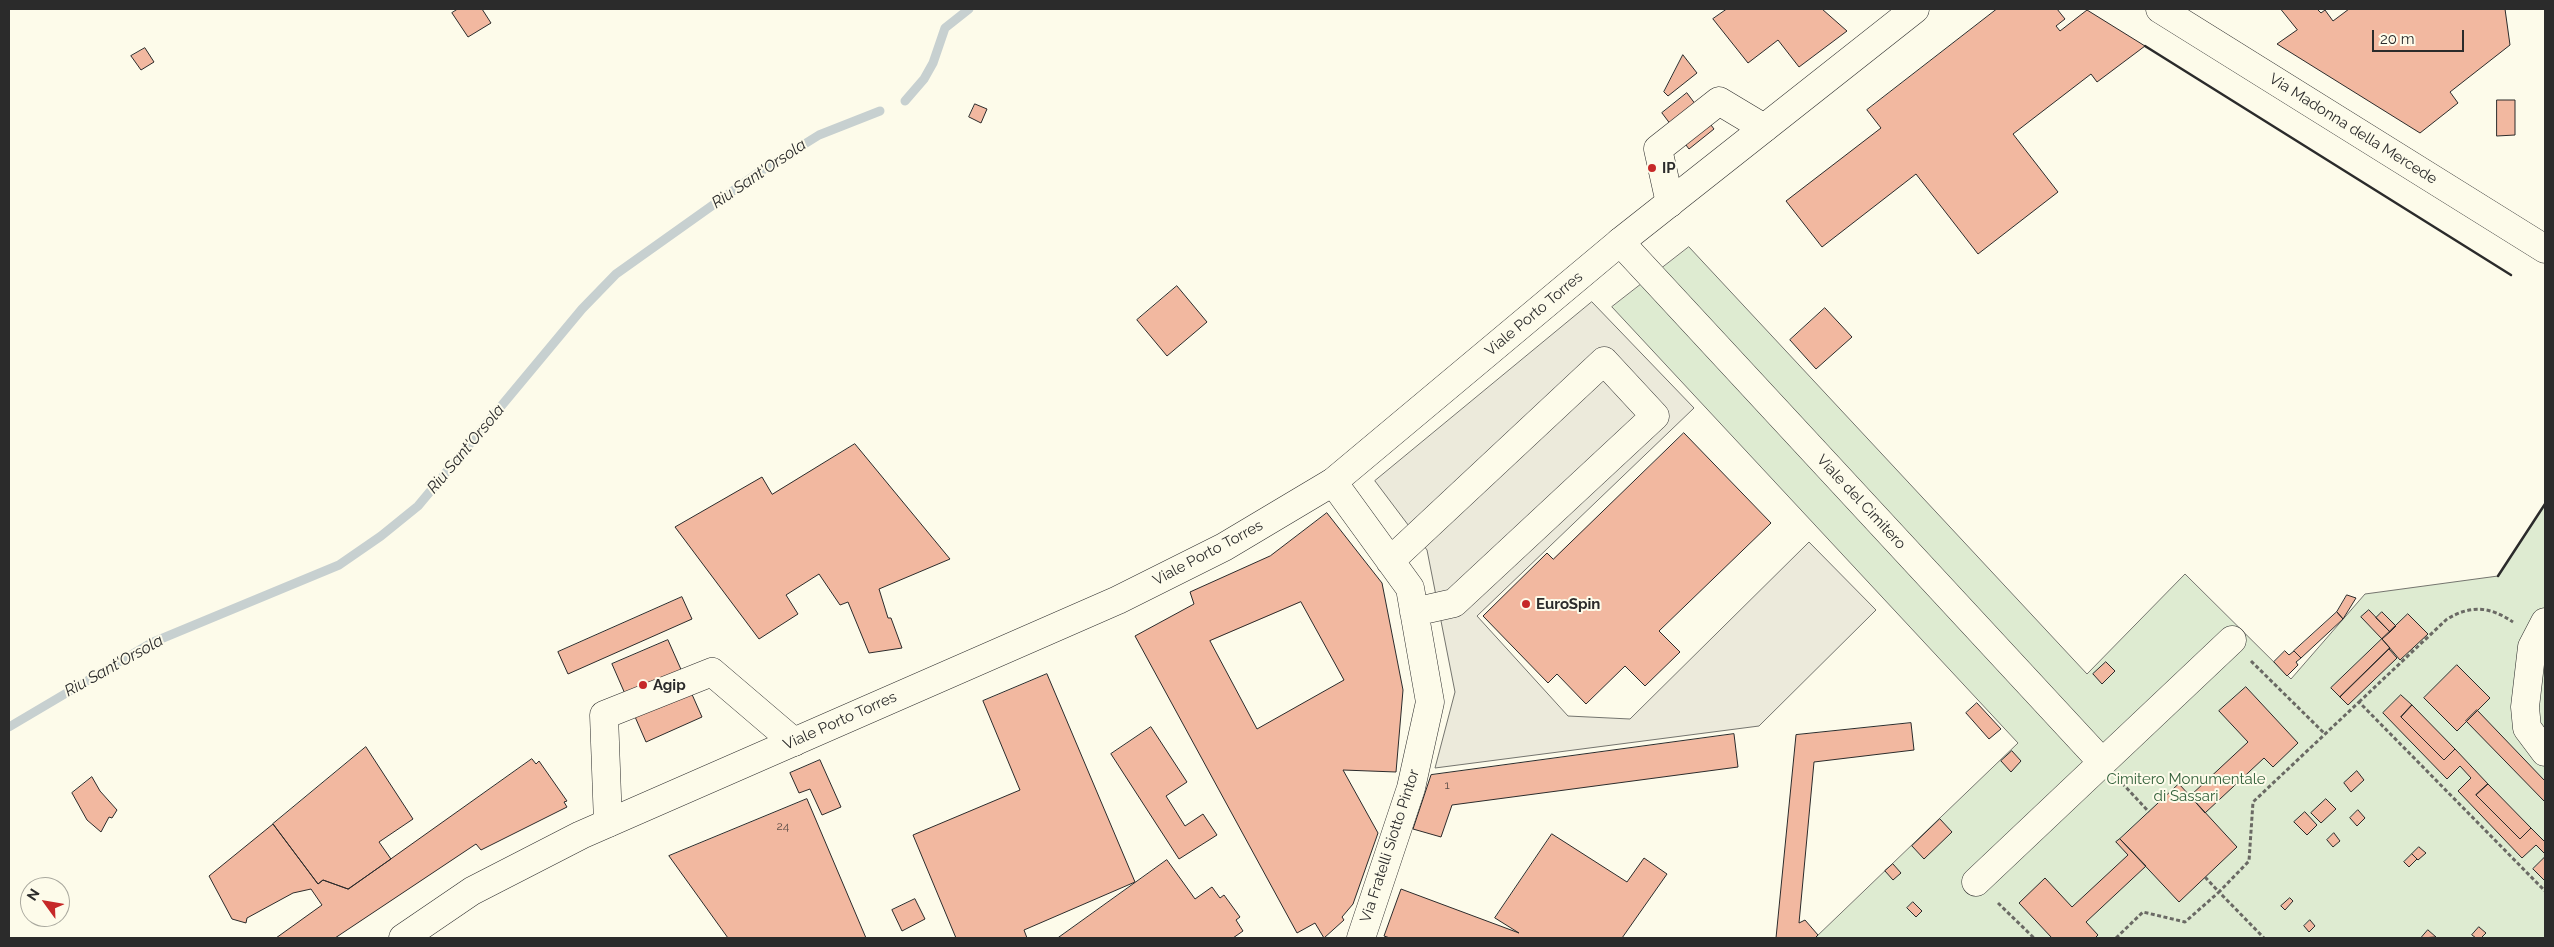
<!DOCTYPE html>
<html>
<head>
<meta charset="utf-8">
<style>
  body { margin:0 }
  #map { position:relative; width:2554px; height:947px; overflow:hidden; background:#fdfbea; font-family:Raleway,sans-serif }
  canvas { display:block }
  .frame { position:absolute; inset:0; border:10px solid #2b2b2b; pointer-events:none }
  .north { position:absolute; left:20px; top:877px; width:50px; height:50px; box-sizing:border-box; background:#fdfbea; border:1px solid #a9a89e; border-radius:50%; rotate:302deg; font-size:14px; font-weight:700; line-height:20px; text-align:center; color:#2b2b2b }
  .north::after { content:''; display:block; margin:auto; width:18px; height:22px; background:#c62828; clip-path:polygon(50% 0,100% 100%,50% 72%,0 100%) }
  .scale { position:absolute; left:2372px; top:30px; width:92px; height:22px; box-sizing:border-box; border:2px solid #2b2b2b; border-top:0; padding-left:6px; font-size:15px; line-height:18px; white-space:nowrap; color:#2b2b2b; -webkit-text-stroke:4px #fdfbea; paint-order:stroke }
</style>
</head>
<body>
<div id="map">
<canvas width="2554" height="947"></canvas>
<div class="frame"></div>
<div class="north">N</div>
<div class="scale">20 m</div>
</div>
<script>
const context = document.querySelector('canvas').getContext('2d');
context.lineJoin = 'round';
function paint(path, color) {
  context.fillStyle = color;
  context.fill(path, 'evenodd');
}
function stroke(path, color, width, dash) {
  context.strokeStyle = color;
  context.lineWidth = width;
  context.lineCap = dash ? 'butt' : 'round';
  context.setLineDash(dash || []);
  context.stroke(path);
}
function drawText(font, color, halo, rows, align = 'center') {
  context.font = font + ' Raleway,sans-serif';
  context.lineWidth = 4;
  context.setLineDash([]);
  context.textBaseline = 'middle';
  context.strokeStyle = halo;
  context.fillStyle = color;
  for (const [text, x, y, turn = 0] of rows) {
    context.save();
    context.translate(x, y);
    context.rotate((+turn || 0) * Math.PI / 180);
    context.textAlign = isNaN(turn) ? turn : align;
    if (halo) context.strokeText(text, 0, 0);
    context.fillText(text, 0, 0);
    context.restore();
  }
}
const green = new Path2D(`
  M1689 247 2087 674 2185 574 2291 679 2365 594 2498 576 2545 504V938H1815L2018 743 1612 307Z`);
paint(green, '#deebd1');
stroke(green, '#74746e', 1);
const parking = new Path2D(`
  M1592 302 1694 408 1477 616 1568 716 1630 719 1809 542 1876 610 1759 726 1435 768 1455 692 1427 550 1375 481Z`);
paint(parking, '#eceadb');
stroke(parking, '#74746e', 1);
stroke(new Path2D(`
  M905 101 924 79 933 63 945 28 969 9
  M9 727 151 643 339 565 381 536 418 506 582 309 616 274 758 173 819 135 880 111`), '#c7d0d0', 9);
const building = new Path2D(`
  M458 9H482L491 23 468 37 452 13Z
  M1727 9H1822L1847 31 1799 67 1778 40 1748 63 1713 19Z
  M1997 9H2057L2065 19 2056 26 2060 31 2087 10 2145 46 2097 82 2091 74 2013 134 2058 192 1978 254 1916 174 1822 247 1786 201 1881 128 1867 110Z
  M2281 9H2317L2321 13 2325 10 2333 21 2349 9H2505L2510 45 2450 92 2458 103 2420 133 2277 44 2297 30Z
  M145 48 154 62 141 70 131 56Z
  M1683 55 1697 73 1668 96 1664 92Z
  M1687 93 1714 129 1689 149 1662 113Z
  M2497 100H2515V135L2497 136Z
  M975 104 987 109 981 123 969 117Z
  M1177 286 1207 322 1167 356 1137 320Z
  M1825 308 1852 337 1816 369 1790 340Z
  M1684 433 1771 523 1659 631 1680 652 1645 686 1625 666 1586 704 1557 674 1548 683 1483 616 1547 553 1553 559Z
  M855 444 950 559 879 589 888 618H891L902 648 869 653 848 602 840 605 819 574 786 595 798 614 759 639 675 527 762 477 772 494Z
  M1327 513 1382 583 1403 690 1396 772 1343 770 1378 833 1353 904 1342 917 1344 920 1324 938 1315 923 1297 933 1135 636 1194 604 1190 592 1270 556ZM1301 602 1344 680 1257 729 1210 641Z
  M2347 595 2356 598 2343 619 2337 612Z
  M682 597 692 619 568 674 558 652Z
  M2369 610 2390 632 2382 639 2361 617Z
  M2337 612 2343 619 2301 658 2294 651Z
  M2382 612 2396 626 2390 632 2376 618Z
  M2408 614 2428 634 2400 660 2382 639Z
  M2382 639 2390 648 2340 697 2331 688Z
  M668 640 702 717 646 742 612 664Z
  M2389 649 2397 658 2348 705 2340 697Z
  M2285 651 2289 655 2294 651 2301 658 2296 662 2298 665 2287 676 2274 662Z
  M2106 662 2115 671 2102 684 2093 674Z
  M2457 665 2490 698 2457 731 2424 698Z
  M1047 674 1135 882 1024 930 1027 938H956L913 835 1020 790 983 701Z
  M2246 687 2298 743 2273 767 2264 758 2205 813 2190 796 2248 742 2219 711Z
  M2401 695 2412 705 2401 717 2444 760 2455 749 2488 784 2476 795 2520 839 2531 828 2545 842V854L2536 845 2522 858 2458 791 2471 778 2460 766 2447 779 2383 713Z
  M1977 703 2001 729 1989 739 1966 713Z
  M2412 705 2455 749 2444 760 2401 717Z
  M2477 710 2545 781V802L2466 721Z
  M1911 723 1914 750 1814 762 1799 923 1805 920 1818 935 1815 938H1776L1796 735Z
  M1151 727 1187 782 1166 796 1185 826 1203 814 1217 835 1179 859 1111 754Z
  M1734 734 1738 767 1452 805 1441 837 1413 829 1431 775Z
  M366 747 413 819 379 842 391 859 348 889 323 880 318 884 273 824Z
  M2012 751 2021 761 2011 772 2001 761Z
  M532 759 536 764 539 761 567 801 564 802 567 807 481 850 476 844 335 938H276L322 905 311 889 293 893 247 918 246 923 232 919 209 876 273 824 318 884 323 880 348 889Z
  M820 760 841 807 822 815 810 789 799 793 790 773Z
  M2357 771 2364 780 2351 792 2344 783Z
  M92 777 100 791 117 810 112 818 109 817 101 832 87 820 72 793Z
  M2179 784 2237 847 2179 902 2120 839Z
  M2488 784 2531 828 2520 839 2476 795Z
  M807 799 866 938H728L669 856Z
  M2326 799 2336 809 2321 823 2311 813Z
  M2358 810 2365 818 2357 826 2350 818Z
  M2305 812 2317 825 2307 835 2294 822Z
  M1940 819 1952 832 1924 859 1912 846Z
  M2334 833 2340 841 2333 847 2327 840Z
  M1552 834 1627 882 1644 858 1667 874 1622 938H1390L1384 936 1401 889 1519 933 1495 918Z
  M2120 839 2146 866 2086 922 2098 935 2095 938H2052L2019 903 2045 878 2072 907 2128 855 2116 842Z
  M2419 847 2426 853 2418 860 2412 854Z
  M2412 854 2417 859 2409 867 2404 862Z
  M2545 857V881L2533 869Z
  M1167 860 1195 899 1212 887 1220 898 1224 895 1240 917 1236 920 1243 931 1233 938H1058Z
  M1893 864 1901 873 1893 880 1885 871Z
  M2290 898 2293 901 2285 910 2281 906Z
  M915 899 925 919 902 931 892 910Z
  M1913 902 1922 911 1916 917 1907 908Z
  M2310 920 2315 926 2309 932 2304 926Z
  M2479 927 2486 933 2481 938H2476L2472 935Z
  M2428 930 2436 937 2421 938Z`);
paint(building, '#f2b8a0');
stroke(building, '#2b2b2b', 1);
const minor = new Path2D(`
  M1670 203 1658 149 1719 101 1764 128
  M1620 242 2102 762
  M1333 482 1410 588 1430 702 1411 788 1361 938
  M1390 561 1604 361 1655 416 1454 603 1414 612
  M2545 622 2532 647 2525 707 2527 728 2545 752
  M608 823 604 715 712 672 794 742
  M1976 882 2232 640`);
const major = new Path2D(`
  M2160 9 2545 249
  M403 938 472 891 581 835 1118 600 1224 547 1333 482 1620 242 1915 9`);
stroke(minor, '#2b2b2b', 29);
stroke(major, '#2b2b2b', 29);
stroke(new Path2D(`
  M2251 661 2325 734
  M2359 702 2447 619C2471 605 2489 606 2513 622
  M2122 783 2149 812
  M2205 877 2219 892 2249 861 2253 802 2359 702 2545 891
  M1998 903 2034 938
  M2116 938 2143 912 2185 922 2219 892 2264 938`), '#6a6964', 3, [4, 2.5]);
stroke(minor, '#fdfbea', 28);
stroke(major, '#fdfbea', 28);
stroke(new Path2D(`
  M2145 46 2511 275
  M2498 576 2545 504`), '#2b2b2b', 2.5);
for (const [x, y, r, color] of [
  [1652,168,5,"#c62828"],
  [1526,604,5,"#c62828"],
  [643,685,5,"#c62828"]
]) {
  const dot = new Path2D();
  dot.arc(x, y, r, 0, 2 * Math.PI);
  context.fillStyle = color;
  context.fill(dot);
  stroke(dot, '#fdfbea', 2);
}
drawText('12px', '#5d4e48', null, [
  ["1",1447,785],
  ["24",783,826]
]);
drawText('15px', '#2b2b2b', '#fdfbea', [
  ["Via Madonna della Mercede",2353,129,32],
  ["Viale Porto Torres",1534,314,-40],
  ["Viale del Cimitero",1861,502,47],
  ["Viale Porto Torres",1208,553,-28],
  ["Viale Porto Torres",840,721,-24],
  ["Via Fratelli Siotto Pintor",1390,846,-72]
]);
drawText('bold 15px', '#2b2b2b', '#fdfbea', [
  ["IP",1662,168],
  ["EuroSpin",1536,604],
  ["Agip",653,685]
], 'left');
drawText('15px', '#34623c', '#fdfbea', [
  ["Cimitero Monumentale",2186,779],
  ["di Sassari",2186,796]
]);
drawText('italic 16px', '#2b2b2b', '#fdfbea', [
  ["Riu Sant'Orsola",759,174,-34],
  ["Riu Sant'Orsola",466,449,-50],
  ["Riu Sant'Orsola",114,666,-29]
]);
</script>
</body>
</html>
